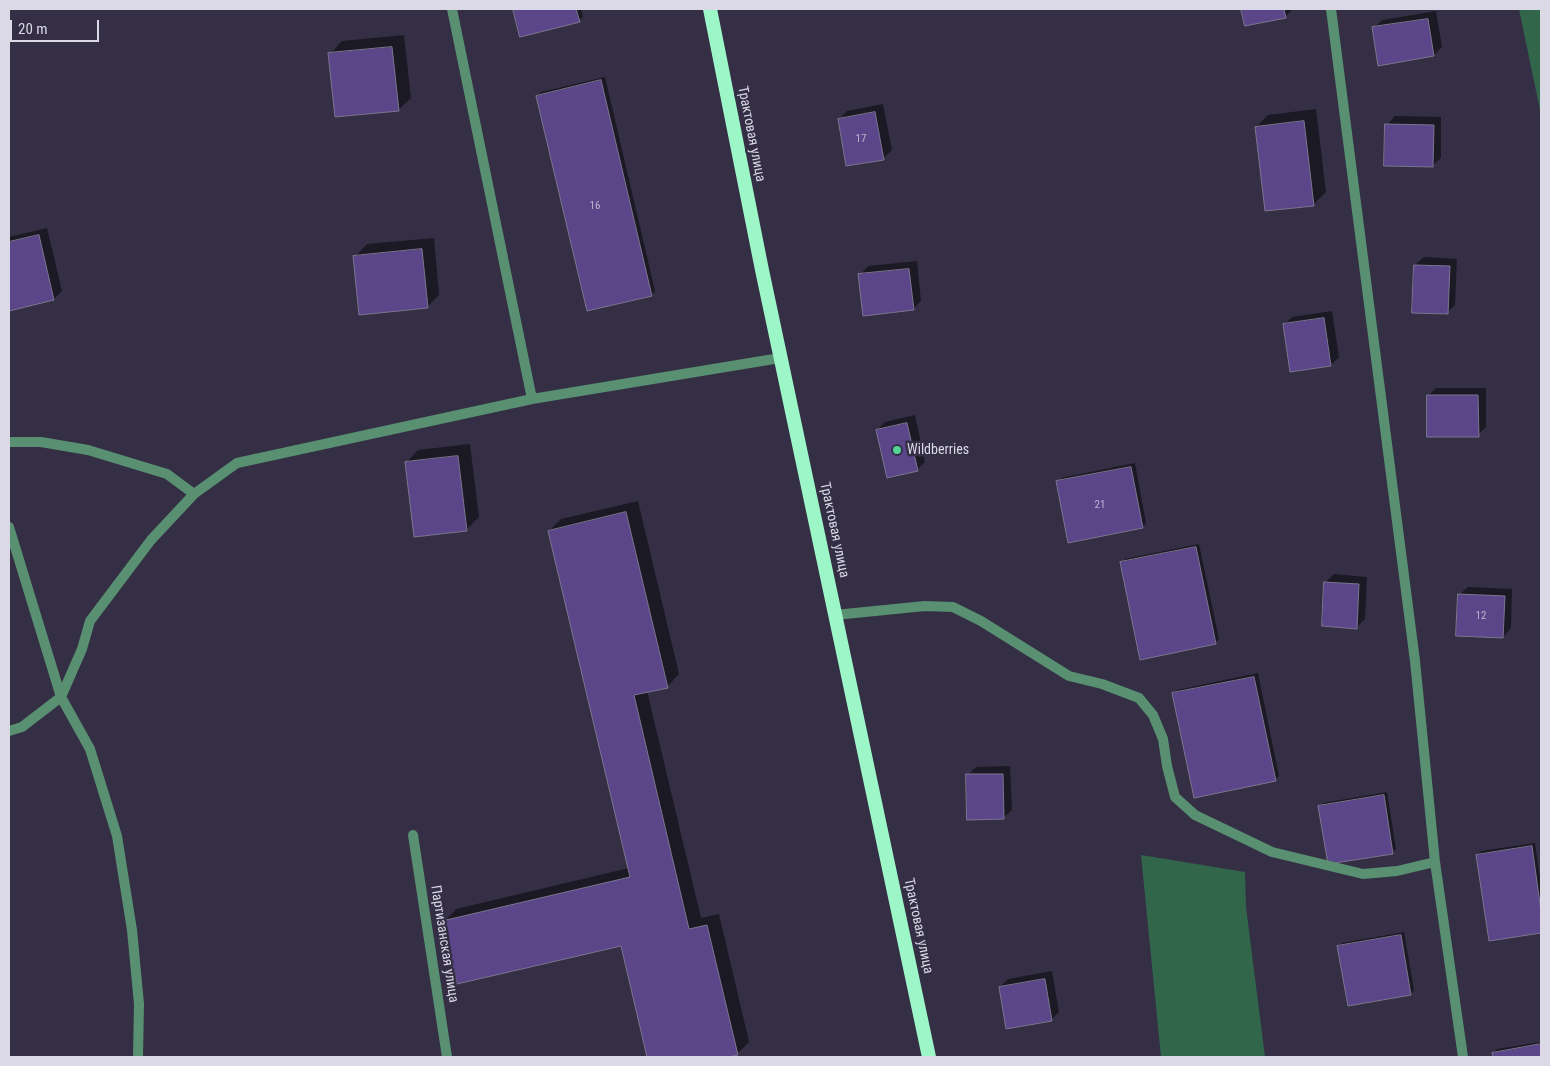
<!DOCTYPE html>
<html>
<head>
<meta charset="utf-8">
<style>
  body { margin:0 }
  #map { position:relative; width:1550px; height:1066px; overflow:hidden; background:#342f45; font-family:"Roboto Condensed",sans-serif }
  canvas { display:block }
  .frame { position:absolute; inset:0; border:10px solid #dcd9e7; pointer-events:none }
  .scale { position:absolute; left:10px; top:20px; width:89px; height:22px; box-sizing:border-box; border:2px solid #dcd9e7; border-top:0; padding-left:6px; font-size:15px; line-height:18px; white-space:nowrap; color:#dcd9e7; -webkit-text-stroke:4px #342f45; paint-order:stroke }
</style>
</head>
<body>
<div id="map">
<canvas width="1550" height="1066"></canvas>
<div class="frame"></div>
<div class="scale">20 m</div>
</div>
<script>
const context = document.querySelector('canvas').getContext('2d');
context.lineJoin = 'round';
function paint(path, color) {
  context.fillStyle = color;
  context.fill(path, 'evenodd');
}
function stroke(path, color, width, dash) {
  context.strokeStyle = color;
  context.lineWidth = width;
  context.lineCap = dash ? 'butt' : 'round';
  context.setLineDash(dash || []);
  context.stroke(path);
}
function drawText(font, color, halo, rows, align = 'center') {
  context.font = font + ' "Roboto Condensed",sans-serif';
  context.lineWidth = 5;
  context.setLineDash([]);
  context.textBaseline = 'middle';
  context.strokeStyle = halo;
  context.fillStyle = color;
  for (const [text, x, y, turn = 0] of rows) {
    context.save();
    context.translate(x, y);
    context.rotate((+turn || 0) * Math.PI / 180);
    context.textAlign = isNaN(turn) ? turn : align;
    if (halo) context.strokeText(text, 0, 0);
    context.fillText(text, 0, 0);
    context.restore();
  }
}
paint(new Path2D(`
  M1519 9H1541V115Z
  M1141 855 1245 872 1246 907 1265 1057H1161Z`), '#31664b');
paint(new Path2D(`
  M514 9H581L583 17 579 20 521 35Z
  M1242 9H1293L1286 16 1246 25Z
  M1436 11 1442 47 1434 55 1374 28 1382 20Z
  M404 35 411 98 398 110 330 54 342 41Z
  M605 77 655 291 652 295 537 96 541 92Z
  M883 104 892 150 883 159 839 119 847 111Z
  M1316 109 1326 192 1314 204 1256 127 1268 115Z
  M1395 116 1441 117V158L1432 166 1387 125Z
  M47 228 62 291 54 299 9 310V237Z
  M434 238 439 295 427 307 355 257 367 244Z
  M1424 257 1457 259 1455 305 1447 313 1415 265Z
  M917 261 921 301 913 309 860 275 868 266Z
  M1332 311 1339 357 1331 365 1284 325 1292 317Z
  M1436 388H1486V427L1478 435 1428 396Z
  M915 415 925 462 917 470 877 430 885 422Z
  M470 444 479 517 467 529 406 463 418 450Z
  M1135 463 1146 523 1143 527 1057 482 1061 478Z
  M638 501 679 674 667 687 647 691 701 918 719 914 749 1042 737 1054 724 1057H649L622 944 444 922 456 909 629 868 549 531 561 519Z
  M1199 544 1219 639 1215 643 1121 563 1125 559Z
  M1334 574 1367 577 1365 619 1356 628 1325 583Z
  M1468 587 1512 589 1511 628 1503 637 1459 595Z
  M1258 673 1279 776 1275 780 1174 694 1177 690Z
  M1010 766 1012 810 1003 818 968 775 976 767Z
  M1387 792 1396 849 1392 852 1320 806 1323 803Z
  M1535 843 1541 885V932L1490 940 1477 855 1481 851Z
  M1404 932 1414 990 1411 994 1338 946 1342 943Z
  M1052 971 1059 1012 1051 1020 1000 987 1008 979Z
  M1541 1042V1057H1494L1493 1053 1497 1049Z`), '#0007');
const building = new Path2D(`
  M513 9H576L580 22 520 37Z
  M1241 9H1284L1286 18 1245 26Z
  M1428 19 1434 56 1378 66 1372 27Z
  M392 47 399 111 335 117 328 53Z
  M601 80 652 296 587 311 536 96Z
  M875 112 884 160 846 166 838 119Z
  M1304 121 1314 206 1265 211 1255 127Z
  M1385 124 1434 125 1433 167 1384 166Z
  M39 235 54 300 9 311V242Z
  M422 249 428 308 359 315 353 256Z
  M1414 265 1450 266 1448 314 1412 313Z
  M909 269 914 310 863 316 858 274Z
  M1324 318 1331 366 1290 372 1283 324Z
  M1427 395H1478L1479 437H1427Z
  M907 423 918 471 887 478 876 430Z
  M458 456 467 531 414 537 405 462Z
  M1131 467 1143 528 1068 543 1056 481Z
  M626 512 668 688 634 695 689 929 707 925 738 1055 729 1057H647L621 946 457 984 442 921 630 877 548 531Z
  M1196 547 1216 644 1140 660 1120 562Z
  M1324 582 1359 584 1357 629 1322 626Z
  M1458 594 1505 596 1503 638 1456 636Z
  M1254 677 1276 781 1194 798 1172 693Z
  M966 774H1003L1004 819 967 820Z
  M1384 795 1393 854 1328 864 1318 806Z
  M1532 846 1541 911V933L1489 941 1476 855Z
  M1401 935 1411 995 1348 1006 1337 946Z
  M1045 979 1052 1021 1006 1029 999 987Z
  M1541 1044V1057H1493L1492 1053Z`);
paint(building, '#5c468a');
stroke(building, '#7b758e', 1);
stroke(new Path2D(`
  M452 9 532 399
  M1331 9 1415 661 1435 862 1463 1057
  M9 442H41L88 450 167 474 194 494
  M9 527 61 697 90 749 117 836 132 930 139 1004 138 1057
  M835 615 925 606 953 607 981 621 1069 676 1102 684 1139 698 1153 715 1163 739 1167 766 1175 797 1195 815 1272 852 1363 874 1397 871 1435 862
  M9 731 22 727 61 697 82 649 90 621 151 540 194 494 237 463 532 399 780 358
  M413 835 447 1057`), '#589071', 10);
stroke(new Path2D(`
  M710 9 762 270 929 1057`), '#9df6c8', 14);
for (const [x, y, r, color] of [
  [897,450,5,"#54d396"]
]) {
  const dot = new Path2D();
  dot.arc(x, y, r, 0, 2 * Math.PI);
  context.fillStyle = color;
  context.fill(dot);
  stroke(dot, '#342f45', 2);
}
drawText('11px', '#bcb4d0', null, [
  ["17",861,139],
  ["16",595,206],
  ["21",1100,505],
  ["12",1481,616]
]);
drawText('14px', '#dcd9e7', '#342f45', [
  ["Трактовая улица",751,134,79],
  ["Трактовая улица",834,530,78],
  ["Трактовая улица",918,926,78],
  ["Партизанская улица",444,944,81]
]);
drawText('14px', '#dcd9e7', '#342f45', [
  ["Wildberries",907,450]
], 'left');
</script>
</body>
</html>
